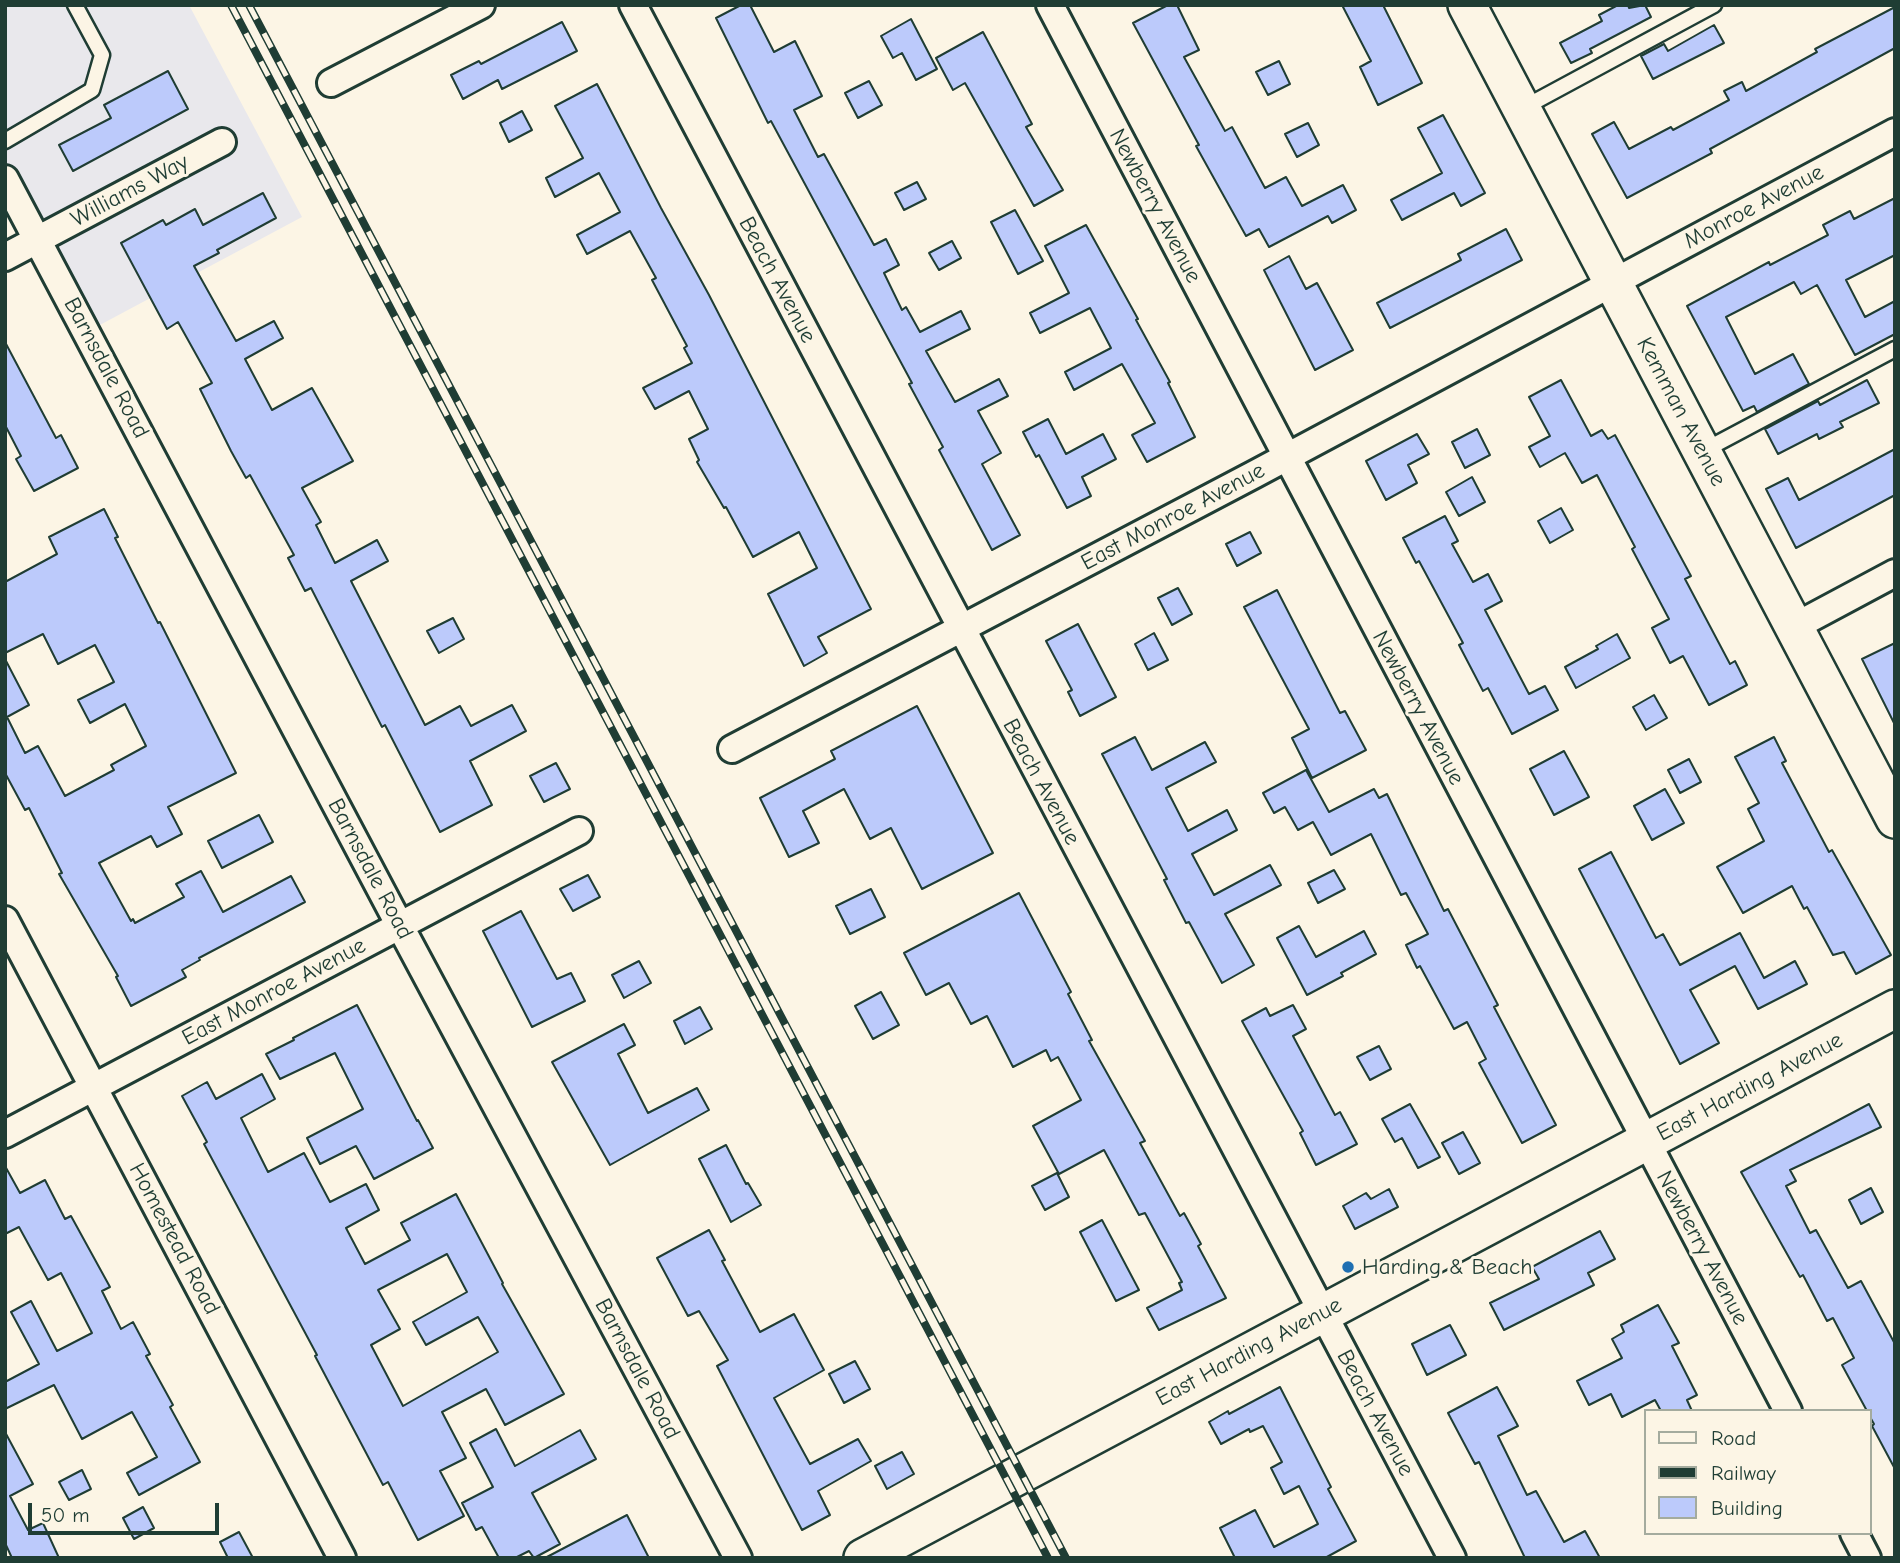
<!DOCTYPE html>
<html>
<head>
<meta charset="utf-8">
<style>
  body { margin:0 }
  #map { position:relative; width:1900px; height:1563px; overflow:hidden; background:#fcf5e5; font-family:"Comic Neue",sans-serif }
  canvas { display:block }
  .frame { position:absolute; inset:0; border:7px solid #1f3d34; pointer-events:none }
  .legend { position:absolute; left:1644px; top:1409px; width:228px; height:126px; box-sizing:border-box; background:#fcf5e5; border:2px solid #a4ab9e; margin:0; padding:9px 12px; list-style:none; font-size:21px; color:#1f3d34 }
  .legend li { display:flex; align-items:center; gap:14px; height:35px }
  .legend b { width:35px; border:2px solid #a4ab9e }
  .scale { position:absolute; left:28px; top:1503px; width:191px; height:32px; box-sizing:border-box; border:4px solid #1f3d34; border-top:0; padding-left:9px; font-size:21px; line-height:24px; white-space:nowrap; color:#1f3d34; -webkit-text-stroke:5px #fcf5e5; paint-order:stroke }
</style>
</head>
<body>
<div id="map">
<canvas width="1900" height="1563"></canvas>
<div class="frame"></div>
<ul class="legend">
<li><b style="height:9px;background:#fcf5e5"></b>Road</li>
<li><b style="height:9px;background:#1f3d34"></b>Railway</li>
<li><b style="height:19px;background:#bccafb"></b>Building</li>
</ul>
<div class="scale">50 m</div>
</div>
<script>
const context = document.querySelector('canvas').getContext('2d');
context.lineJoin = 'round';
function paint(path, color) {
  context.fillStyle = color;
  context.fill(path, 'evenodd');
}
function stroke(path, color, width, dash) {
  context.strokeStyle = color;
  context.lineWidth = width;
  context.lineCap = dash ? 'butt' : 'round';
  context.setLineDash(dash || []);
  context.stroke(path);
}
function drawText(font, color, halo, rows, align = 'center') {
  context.font = font + ' "Comic Neue",sans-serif';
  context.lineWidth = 6;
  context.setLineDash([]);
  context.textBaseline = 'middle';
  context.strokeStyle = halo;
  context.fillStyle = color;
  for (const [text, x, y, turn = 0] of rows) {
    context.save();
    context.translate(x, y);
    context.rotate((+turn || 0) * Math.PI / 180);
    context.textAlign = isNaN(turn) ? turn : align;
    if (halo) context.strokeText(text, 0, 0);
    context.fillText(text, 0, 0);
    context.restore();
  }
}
paint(new Path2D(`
  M5 5H189L302 217 83 334 17 211 5 217Z`), '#e9e8ec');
const building = new Path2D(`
  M741 5H750L774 52 795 41 822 96 794 110 818 157 824 154 874 245 886 239 899 265 884 273 902 310 906 307 920 332 961 311 970 329 926 351 955 402 999 379 1008 396 978 411 1001 453 982 464 1020 535 992 550 939 450 943 447 909 384 912 383 771 121 768 123 716 18Z
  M1168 5H1177L1199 50 1184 57 1225 131 1232 127 1265 188 1286 177 1302 206 1343 185 1356 210 1332 223 1328 216 1269 247 1259 229 1246 236 1196 146 1199 145 1133 23Z
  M1342 5H1383L1422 83 1378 105 1360 67 1371 61Z
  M1618 5H1628L1629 8 1645 5 1651 17 1590 49 1592 53 1571 63 1560 43 1602 21 1599 15Z
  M1895 7V48L1710 149 1712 153 1627 198 1592 134 1614 122 1629 149 1671 127 1673 130 1729 100 1724 91 1742 82 1746 91 1817 52 1815 49Z
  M911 19 937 69 916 80 902 53 893 58 881 36Z
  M562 22 577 51 502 89 498 80 463 99 451 75 479 61 481 64Z
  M1714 25 1724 43 1653 79 1641 56 1664 44 1668 51Z
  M983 32 1032 124 1026 127 1063 190 1034 206 965 83 953 90 936 58Z
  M1279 61 1290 84 1268 95 1256 72Z
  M168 71 188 109 73 171 59 145 111 118 104 105Z
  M869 81 882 105 858 118 845 93Z
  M597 84 661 208 709 295 871 609 818 637 827 653 804 666 768 594 817 568 799 532 753 557 726 507 724 508 697 462 699 460 689 439 708 429 689 391 655 409 643 388 692 363 684 348 687 346 652 280 656 278 630 231 587 254 577 235 620 212 599 173 555 197 546 178 583 158 555 106Z
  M522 111 532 130 509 142 500 123Z
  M1443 115 1485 193 1461 206 1454 193 1402 220 1391 200 1442 173 1418 128Z
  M1308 123 1319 145 1297 157 1285 134Z
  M917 182 926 199 904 210 895 193Z
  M263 193 276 218 217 250 219 253 194 266 236 341 274 321 283 338 245 359 272 410 312 388 353 461 302 488 321 522 316 525 335 563 377 540 388 561 351 581 425 725 460 706 471 726 512 705 526 731 470 761 492 805 440 832 385 725 382 727 311 588 305 591 288 558 294 555 250 475 246 478 231 451 200 389 212 383 178 322 167 329 121 243 163 220 166 225 195 209 203 225Z
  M1895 198V255L1846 280 1865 317 1895 301V334L1855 355 1817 285 1801 294 1794 282 1726 317 1755 374 1793 354 1809 384 1757 412 1754 406 1743 411 1687 306 1769 262 1770 265 1828 235 1823 225 1850 211 1854 219Z
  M1015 210 1043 261 1018 274 991 222Z
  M1086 225 1138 319 1136 320 1170 382 1168 383 1195 437 1147 462 1132 435 1155 423 1122 364 1074 390 1065 372 1111 348 1090 308 1040 333 1030 313 1069 293 1045 246Z
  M1506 229 1522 260 1390 328 1377 303 1461 260 1458 254Z
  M952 241 961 258 939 270 929 253Z
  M1289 256 1306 289 1317 283 1353 350 1315 370 1264 270Z
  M5 342 56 438 61 435 78 468 34 491 16 459 21 456 5 425Z
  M1561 380 1591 436 1602 430 1608 439 1615 435 1691 576 1685 579 1730 664 1735 661 1747 685 1709 705 1683 656 1670 663 1652 628 1669 619 1632 549 1635 547 1597 475 1582 483 1565 453 1540 467 1529 447 1550 436 1529 397Z
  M1867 380 1879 403 1840 422 1843 427 1819 439 1817 434 1778 454 1765 429 1818 401 1820 405Z
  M1048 419 1066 454 1103 434 1116 459 1082 477 1091 496 1067 508 1039 455 1036 457 1023 432Z
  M1477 429 1490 455 1465 468 1452 442Z
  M1417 434 1429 454 1408 465 1417 483 1386 500 1366 461Z
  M1895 449V495L1796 548 1766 489 1788 478 1799 500Z
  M1472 477 1485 502 1459 516 1446 492Z
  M1561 508 1573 530 1550 543 1538 521Z
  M104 509 118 537 115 538 158 623 160 622 236 773 168 807 182 834 157 847 151 836 99 863 131 921 133 919 135 923 184 897 176 884 201 871 223 912 291 876 305 902 199 958 200 960 182 970 186 977 131 1006 116 977 118 976 59 874 62 873 29 808 25 810 5 773V659L29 705 7 717 25 753 38 746 65 796 114 770 111 765 146 746 125 704 90 723 78 700 114 682 95 645 58 664 43 634 5 653V582L57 554 49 537Z
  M1445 516 1458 541 1452 544 1473 582 1488 574 1502 601 1485 610 1529 694 1545 686 1558 710 1512 734 1488 688 1483 691 1459 645 1463 643 1419 561 1416 563 1403 538Z
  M1250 532 1261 553 1237 566 1226 544Z
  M1178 588 1192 614 1172 625 1158 598Z
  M1277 590 1340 713 1345 711 1366 750 1312 778 1292 738 1309 729 1244 607Z
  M453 618 464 639 439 653 427 631Z
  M1078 624 1116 697 1080 716 1068 692 1072 690 1046 641Z
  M1154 633 1168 660 1148 670 1135 644Z
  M1617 634 1630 658 1576 688 1565 667 1598 649 1596 646Z
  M1895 643V725L1862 659Z
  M1654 695 1667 718 1646 730 1633 707Z
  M917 706 993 853 922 889 891 828 870 839 844 789 803 811 819 843 789 857 760 798 835 759 831 751Z
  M1135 737 1152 770 1205 742 1216 762 1166 788 1188 831 1227 810 1237 830 1192 854 1214 895 1270 865 1281 885 1225 914 1254 965 1222 983 1189 922 1186 923 1164 880 1167 879 1102 754Z
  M1774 737 1786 761 1782 763 1829 852 1832 850 1891 955 1856 974 1844 952 1833 955 1807 907 1804 909 1792 886 1743 913 1717 867 1764 841 1748 809 1759 803 1735 757Z
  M1564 751 1589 797 1554 815 1530 769Z
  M1689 759 1701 782 1680 793 1668 770Z
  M556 763 570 789 544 802 530 776Z
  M1306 770 1329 812 1374 789 1379 798 1387 794 1444 911 1448 909 1498 1005 1494 1007 1556 1125 1522 1143 1479 1063 1486 1059 1467 1022 1454 1029 1420 966 1417 968 1406 945 1428 934 1406 893 1401 895 1371 834 1331 855 1313 822 1298 830 1285 807 1274 813 1263 793Z
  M1665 789 1684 823 1652 840 1634 806Z
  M259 815 273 842 222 868 208 841Z
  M1611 852 1656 938 1663 934 1680 965 1740 933 1764 978 1795 961 1807 984 1758 1009 1735 966 1690 990 1719 1043 1680 1064 1579 869Z
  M1334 870 1345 889 1318 903 1308 883Z
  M588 875 600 897 573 911 560 889Z
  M871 889 885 917 850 934 836 906Z
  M1019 893 1071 992 1068 994 1092 1040 1089 1041 1145 1141 1140 1143 1180 1216 1184 1213 1201 1244 1198 1246 1226 1298 1159 1330 1147 1308 1182 1290 1179 1283 1182 1282 1145 1213 1139 1215 1104 1150 1059 1174 1033 1126 1081 1100 1058 1057 1051 1061 1046 1050 1013 1067 987 1016 971 1024 949 983 926 995 904 953Z
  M521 911 557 979 571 973 585 1001 532 1027 483 931Z
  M1299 926 1316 957 1364 931 1376 954 1341 973 1343 976 1307 995 1277 938Z
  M639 961 651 983 624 998 612 975Z
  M881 992 899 1025 873 1039 855 1006Z
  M357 1005 417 1121 418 1120 433 1148 374 1179 356 1146 320 1164 307 1138 363 1109 335 1053 280 1079 266 1054 294 1040 293 1038Z
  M1293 1005 1306 1029 1293 1036 1335 1115 1340 1112 1357 1144 1316 1165 1300 1133 1303 1131 1242 1021 1266 1008 1270 1016Z
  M700 1007 712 1029 685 1044 674 1021Z
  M624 1024 635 1045 618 1054 648 1113 697 1088 709 1110 610 1165 552 1062Z
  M1379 1046 1391 1069 1370 1080 1357 1057Z
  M262 1074 275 1099 241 1118 268 1172 304 1153 330 1202 366 1184 379 1210 346 1228 365 1264 410 1240 401 1223 456 1194 503 1283 502 1284 564 1394 505 1425 486 1389 442 1412 466 1458 440 1471 464 1516 418 1540 388 1482 383 1485 315 1356 317 1355 204 1144 207 1142 182 1096 207 1082 216 1099ZM447 1254 467 1292 413 1322 426 1345 478 1317 498 1352 403 1406 371 1345 400 1329 378 1290Z
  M1410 1104 1440 1157 1418 1168 1402 1138 1395 1142 1382 1119Z
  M1869 1104 1881 1127 1790 1170 1796 1181 1786 1186 1810 1233 1816 1230 1848 1288 1861 1281 1895 1344V1469L1872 1426 1874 1424 1870 1417V1411H1867L1842 1365 1854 1358 1833 1318 1827 1321 1803 1275 1800 1277 1741 1172Z
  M1463 1132 1480 1163 1459 1174 1442 1143Z
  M726 1145 746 1184 748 1183 761 1205 731 1222 699 1159Z
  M5 1166 20 1193 45 1180 65 1219 71 1216 110 1287 102 1291 121 1329 133 1322 150 1354 146 1356 173 1405 170 1407 200 1462 139 1495 127 1473 157 1457 132 1412 82 1439 54 1385 5 1409V1382L39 1364 11 1312 31 1301 57 1351 92 1333 61 1273 48 1280 19 1227 5 1234Z
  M1057 1173 1069 1197 1045 1210 1032 1186Z
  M1871 1188 1883 1212 1861 1224 1849 1200Z
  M1389 1189 1398 1207 1355 1229 1343 1206 1366 1193 1371 1199Z
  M1102 1220 1139 1290 1116 1301 1080 1232Z
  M709 1230 725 1260 722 1261 760 1332 794 1314 824 1370 774 1398 810 1464 858 1439 871 1461 818 1491 830 1515 802 1530 717 1366 728 1360 699 1311 688 1316 657 1258Z
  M1600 1231 1615 1259 1588 1273 1594 1285 1504 1330 1490 1303 1539 1279 1532 1267Z
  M1658 1305 1679 1343 1672 1346 1697 1395 1687 1400 1692 1411H1661L1655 1400 1622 1417 1611 1394 1589 1405 1577 1381 1622 1358 1612 1339 1624 1332 1621 1325Z
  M1450 1325 1466 1355 1427 1375 1412 1344Z
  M855 1361 870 1389 844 1403 829 1374Z
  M1280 1387 1331 1487 1328 1489 1356 1541 1325 1558H1235L1220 1528 1255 1510 1274 1547 1318 1524 1299 1486 1284 1494 1271 1468 1282 1462 1263 1426 1250 1432 1249 1429 1221 1444 1209 1422 1228 1411 1229 1414Z
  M1497 1387 1518 1426 1498 1436 1527 1495 1536 1491 1564 1542 1585 1531 1600 1558H1525L1479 1462 1475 1464 1448 1413Z
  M496 1429 515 1466 580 1430 596 1459 532 1493 560 1544 534 1558 529 1551 515 1558H499L482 1527 476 1530 462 1503 493 1487 470 1443Z
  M5 1432 33 1484 10 1496 28 1530 43 1523 59 1558H12L5 1543Z
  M902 1452 914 1474 887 1489 875 1466Z
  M82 1470 91 1489 69 1500 59 1482Z
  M143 1507 154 1528 134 1539 123 1518Z
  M627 1515 649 1558H545Z
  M239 1532 253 1558H228L220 1542Z`);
paint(building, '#bccafb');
stroke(building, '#1f3d34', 2);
const lane = new Path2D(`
  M1523 108 1714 5
  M5 141 92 90 102 55 75 5
  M1703 451 1895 349`);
const street = new Path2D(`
  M633 5 1452 1558
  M1050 5 1788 1411
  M331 83 481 5
  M5 179 400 926 738 1558
  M5 257 222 142
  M1794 627 1895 573
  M732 749 1255 474 1895 132
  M5 920 342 1558
  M5 1134 579 831
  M1854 1533 1867 1558`);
const secondary = new Path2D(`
  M1467 5 1895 819
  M863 1558 1895 1009`);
stroke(lane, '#1f3d34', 19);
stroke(street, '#1f3d34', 32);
stroke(secondary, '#1f3d34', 42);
stroke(lane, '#fcf5e5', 14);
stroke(street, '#fcf5e5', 26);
stroke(secondary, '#fcf5e5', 37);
const rail = new Path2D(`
  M231 5 1048 1558
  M249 5 1066 1558`);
stroke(rail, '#1f3d34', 8);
stroke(rail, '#fcf5e5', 5, [16]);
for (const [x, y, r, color] of [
  [1348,1267,7,"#1f6fb2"]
]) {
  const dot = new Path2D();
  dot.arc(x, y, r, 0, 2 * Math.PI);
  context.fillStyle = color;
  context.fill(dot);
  stroke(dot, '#fcf5e5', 2.5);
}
drawText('23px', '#1f3d34', '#fcf5e5', [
  ["Williams Way",130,191,-28],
  ["Newberry Avenue",1155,206,62],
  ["Monroe Avenue",1754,207,-28],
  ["Beach Avenue",777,280,62],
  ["Barnsdale Road",106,368,62],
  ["Kemman Avenue",1681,412,62],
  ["East Monroe Avenue",1173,517,-28],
  ["Newberry Avenue",1418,708,62],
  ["Beach Avenue",1041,782,62],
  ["Barnsdale Road",370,869,62],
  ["East Monroe Avenue",274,992,-28],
  ["East Harding Avenue",1750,1087,-28],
  ["Homestead Road",174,1239,62],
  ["Newberry Avenue",1702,1248,62],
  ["East Harding Avenue",1249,1352,-28],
  ["Barnsdale Road",637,1369,62],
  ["Beach Avenue",1375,1413,62]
]);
drawText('23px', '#1f3d34', '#fcf5e5', [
  ["Harding & Beach",1362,1267]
], 'left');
</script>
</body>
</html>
